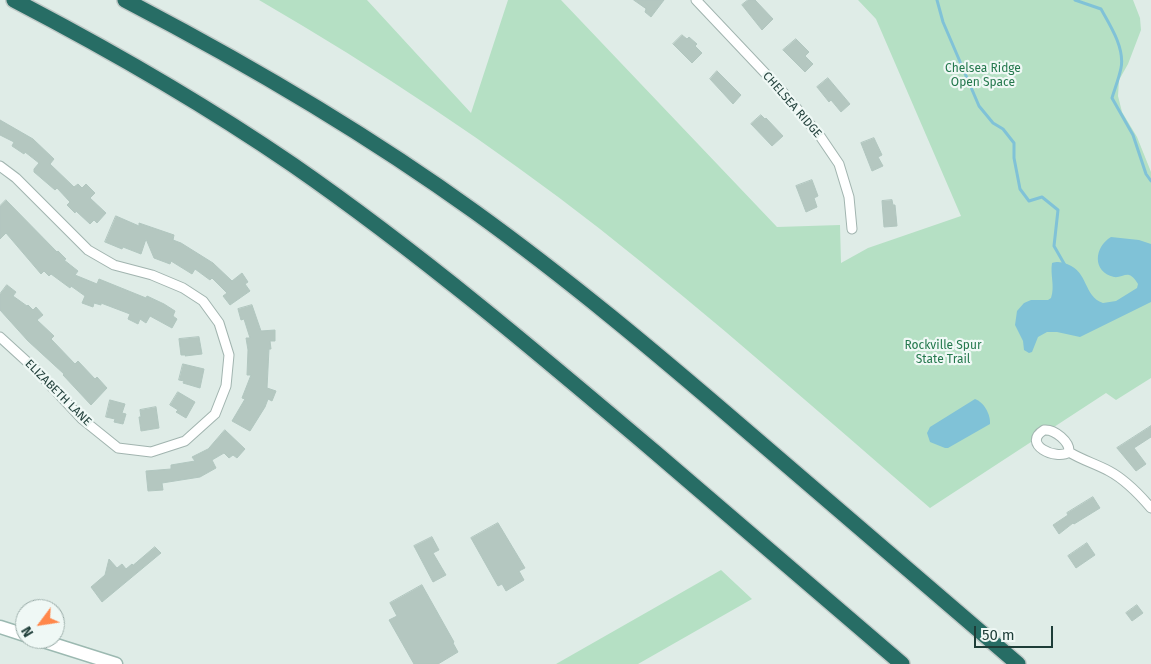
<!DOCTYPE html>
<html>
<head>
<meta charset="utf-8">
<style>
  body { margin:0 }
  #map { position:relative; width:1151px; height:664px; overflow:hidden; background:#dfece7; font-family:"Fira Sans",sans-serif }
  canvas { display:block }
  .north { position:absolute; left:15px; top:599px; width:50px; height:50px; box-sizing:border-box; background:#eff8f5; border:1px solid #9bada9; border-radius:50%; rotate:239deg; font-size:14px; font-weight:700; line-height:20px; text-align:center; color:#1e3d38 }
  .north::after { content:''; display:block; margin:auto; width:18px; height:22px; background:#ff874a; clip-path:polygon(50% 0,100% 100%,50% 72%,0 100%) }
  .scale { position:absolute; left:974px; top:626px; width:79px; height:22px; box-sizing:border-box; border:2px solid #1e3d38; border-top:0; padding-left:6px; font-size:15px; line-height:18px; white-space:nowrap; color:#1e3d38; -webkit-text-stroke:4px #eff8f5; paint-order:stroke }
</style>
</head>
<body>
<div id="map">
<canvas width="1151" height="664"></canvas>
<div class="north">N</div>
<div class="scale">50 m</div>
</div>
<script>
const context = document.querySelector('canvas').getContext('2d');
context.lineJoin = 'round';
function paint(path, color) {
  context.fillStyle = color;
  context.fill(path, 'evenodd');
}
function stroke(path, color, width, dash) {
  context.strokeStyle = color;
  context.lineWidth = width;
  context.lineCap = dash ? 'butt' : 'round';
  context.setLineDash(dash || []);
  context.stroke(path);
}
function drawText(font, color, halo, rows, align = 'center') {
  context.font = font + ' "Fira Sans",sans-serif';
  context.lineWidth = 4.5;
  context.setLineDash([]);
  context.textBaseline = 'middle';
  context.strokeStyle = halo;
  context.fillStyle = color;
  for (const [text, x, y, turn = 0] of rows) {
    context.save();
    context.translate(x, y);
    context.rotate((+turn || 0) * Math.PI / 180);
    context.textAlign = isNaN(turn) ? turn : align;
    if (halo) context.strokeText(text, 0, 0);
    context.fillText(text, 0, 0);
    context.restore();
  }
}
paint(new Path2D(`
  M259 0H367L471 113 508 0H561L777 227 840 225 841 263 868 248 961 216 876 19 858 0H1133L1140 18 1141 30 1128 64 1119 80 1118 96 1122 112 1137 137 1151 172V378L1116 400 1106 393 930 508C821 414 713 318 600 229 492 145 378 69 259 0Z
  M721 570 752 599 638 664H556Z`), '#b5e0c4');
paint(new Path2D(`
  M1111 237 1139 240 1151 244V302L1080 337 1057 332H1047L1038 337 1032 352 1029 353 1024 350 1023 341 1015 325 1017 311 1024 303 1031 300H1048L1051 298C1055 286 1050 275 1052 263 1058 261 1061 262 1067 264 1089 272 1083 296 1103 303L1116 301 1137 288 1138 284C1136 281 1133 276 1129 275 1125 274 1119 278 1114 277 1092 272 1094 247 1111 237Z
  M975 399C984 402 991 415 990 424L948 448H945L930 442 927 433 930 427Z`), '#80c2d7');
stroke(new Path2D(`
  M937 0 943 22 979 106 993 123 1003 129 1014 143V158L1020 189 1029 201 1042 197 1058 210 1054 246 1066 267
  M1075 0 1101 9C1110 25 1125 48 1121 68 1119 78 1115 88 1112 98L1133 135 1146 174 1151 181`), '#80c2d7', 3);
const building = new Path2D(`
  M634 0H664L651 17 645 12 646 9Z
  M748 0H755L773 19 762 30 742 5Z
  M682 35 687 39 689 37 697 44 695 46 702 53 692 63 673 44Z
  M796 39 809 52 805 56 813 64 805 72 783 50Z
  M717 71 741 95 733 104 710 79Z
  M828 78 850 104 841 112 831 100 829 102 817 87Z
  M761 115 765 119 766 118 783 136 772 146 751 124Z
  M0 120 33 139 54 159 50 164 74 187 78 184 82 188 86 184 95 193 90 198 106 213 97 223 94 220 90 224 76 211 75 213 67 205 70 202 57 188 55 190 34 172V169L39 163 25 152 24 154 12 146 14 142 0 135Z
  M874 138 882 155 878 157 883 166 872 171 861 143Z
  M812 180 818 196 814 198 817 207 806 212 796 186Z
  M6 200 57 252 58 251 66 259 64 260 78 271 75 275 97 284 99 279 146 298 147 296 164 304 175 311 173 316 177 319 172 328 150 316 146 323 140 319 138 324 128 319 130 314 101 303V305L94 303 93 307 82 303 85 296 71 286 70 288 51 274 49 276 44 271 41 274 6 233 0 239V206Z
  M892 200 893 205H895L897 226 884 227 882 201Z
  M116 216 139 226V223L174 235 173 240 181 243 213 263 232 281 242 273 248 282 245 284 250 291 230 305 223 296 227 293 212 278 210 280 195 269 192 274 171 261 170 264 154 258 146 239 141 254 123 247 122 249 105 242Z
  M7 285 16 292 13 296 27 306 28 305 33 310 36 307 43 315 37 320 54 336 51 339 75 364 78 361 95 379 97 377 107 388 91 405 63 375 64 374 28 341 0 310V294Z
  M252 305 261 331 275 330V341H270L271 349H269L267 388 276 391 272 401 268 399 265 407 250 431 232 421 245 399 242 398 251 375H247L248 350 246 338H250L244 319 241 320 238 309Z
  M199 337 202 354 185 356 186 355H181L179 339Z
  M183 364 204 369 200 388 183 383 184 381 179 380Z
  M178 392 195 402 186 418 176 412 178 410 170 405Z
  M110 400 125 404 122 413 126 414 123 424 114 422 115 419 106 417Z
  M156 407 159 428 141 431 139 417H141L140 410Z
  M1151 426V437L1134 448 1146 464 1136 471 1117 448Z
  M225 430 245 449 237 458 233 455 229 458 224 453 212 460 216 468 200 477 162 483 163 490 148 491 146 471 171 469V465L195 461 192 457 208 449Z
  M1093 497 1100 508 1074 524 1073 523 1059 534 1053 525 1068 515 1067 513Z
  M498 523 525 568 519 571 524 580 506 591 502 584 498 586 471 538Z
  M432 537 439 550 433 553 446 575 433 582 414 546Z
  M1087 543 1095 555 1076 568 1068 556Z
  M155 547 161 553 102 602 91 587 105 575 109 559 117 568 122 564 126 569 132 564 133 565Z
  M422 585 454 642 453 643 458 652 438 664H414L389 620 397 616 390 603Z
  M1137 605 1143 613 1132 621 1126 613Z`);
paint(building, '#b4c7c0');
stroke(building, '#b1c6bf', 1);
const minor = new Path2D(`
  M696 0 782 91 820 136 839 164 849 197 852 229
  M0 166 16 178 88 250 114 265 152 275 183 288 203 301 219 323 229 355 226 386 215 414 185 441 151 452 118 448 82 419 35 369 0 337
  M1069 452C1056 461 1021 444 1044 430 1055 429 1070 442 1069 452 1082 460 1096 464 1109 471 1126 480 1139 494 1151 508`);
const secondary = new Path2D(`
  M0 627 25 635
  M37 639 116 664`);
const motorway = new Path2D(`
  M14 0C110 50 204 104 293 165 420 253 538 353 656 453 738 523 820 594 902 664
  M125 0C246 63 364 132 475 212 568 279 655 352 741 426 834 505 926 585 1018 664`);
stroke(minor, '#a1b4af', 11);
stroke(secondary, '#9cb9b1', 15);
stroke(motorway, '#c0c9c7', 18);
stroke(minor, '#fff', 9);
stroke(secondary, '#fff', 12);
stroke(motorway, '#276d65', 15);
drawText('12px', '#24784d', '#eff8f5', [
  ["Chelsea Ridge",983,69],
  ["Open Space",983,83],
  ["Rockville Spur",943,346],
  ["State Trail",943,360]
]);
drawText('12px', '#1e3d38', '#eff8f5', [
  ["CHELSEA RIDGE",792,105,49],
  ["ELIZABETH LANE",58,393,45]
]);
</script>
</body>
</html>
